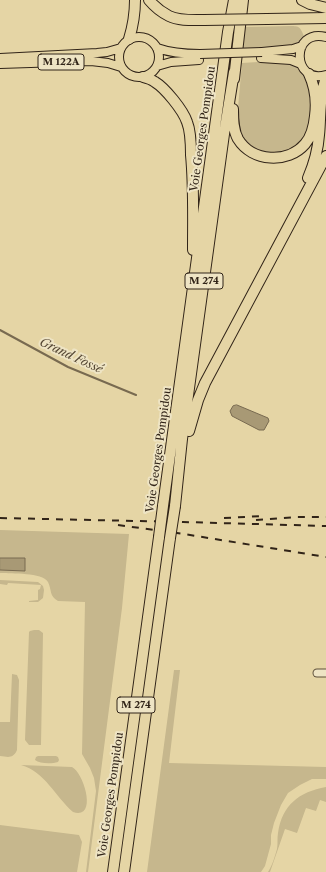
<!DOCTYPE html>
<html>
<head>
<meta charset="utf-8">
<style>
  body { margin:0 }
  canvas { display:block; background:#e5d5a5 }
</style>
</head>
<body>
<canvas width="326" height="872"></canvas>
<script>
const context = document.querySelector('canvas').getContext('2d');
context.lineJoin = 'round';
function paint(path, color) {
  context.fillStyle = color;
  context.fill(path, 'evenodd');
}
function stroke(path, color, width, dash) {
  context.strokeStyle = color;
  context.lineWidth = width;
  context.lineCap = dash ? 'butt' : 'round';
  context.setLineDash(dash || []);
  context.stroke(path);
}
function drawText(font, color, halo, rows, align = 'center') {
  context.font = font + ' "Libre Caslon Text",serif';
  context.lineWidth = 4;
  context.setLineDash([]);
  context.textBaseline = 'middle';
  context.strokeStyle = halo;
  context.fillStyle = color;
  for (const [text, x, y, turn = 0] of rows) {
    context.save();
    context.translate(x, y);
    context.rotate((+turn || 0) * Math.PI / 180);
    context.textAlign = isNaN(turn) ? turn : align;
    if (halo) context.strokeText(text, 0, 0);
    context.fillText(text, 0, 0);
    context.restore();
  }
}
paint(new Path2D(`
  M290 26C300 26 300 27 304 36L294 45 278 48 243 49 245 27Z
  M273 61 296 65 308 79 312 102 308 132 303 140 298 145 288 151 276 154 261 151 255 148 246 141 239 130 237 119 242 63Z
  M0 530 129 534 122 608 88 872H86L96 791 94 778 90 768 82 754 85 602 58 601C49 596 52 590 48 582 42 572 12 574 0 573Z
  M0 580 38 582 43 586 44 590 43 598 38 602H29V601L38 600V590L40 589 41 585 8 583 7 585 0 584Z
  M34 630H39L43 633 41 745H29L25 740 29 632 30 631Z
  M174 670H180L169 763 326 767V779H312L300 785 288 793 281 805 274 823 271 835V844L265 866 261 872H147Z
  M12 674 17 675 19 680 17 750C13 759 8 757 0 756V722H10Z
  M38 756H56L58 757 59 760 58 762C52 764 40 764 35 760L36 757Z
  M21 765 72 767C84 773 98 820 73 812 55 796 45 772 21 765Z
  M326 787V802L320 800 316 811 306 808 297 833 285 829 270 872H268C272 866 275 856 277 849 278 844 277 838 278 833 282 805 299 792 326 787Z
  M0 799V825L79 835 82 842 77 872H0Z`), '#c6b78d');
const water = new Path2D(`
  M237 405 268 418 269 421 264 430H259L232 416 230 411 233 406Z
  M0 558H25V571L0 570Z`);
paint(water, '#a89975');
stroke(water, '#786a50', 1);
stroke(new Path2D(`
  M0 330 68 367 136 395`), '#786a50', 2);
const minor = new Path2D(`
  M317 673H326`);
const major = new Path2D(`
  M119 57a20 20 0 1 1 40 0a20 20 0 1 1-40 0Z
  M326 37C290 28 292 85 326 75
  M157 48C171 53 185 54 200 54
  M262 52 293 49 302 46
  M0 58 97 53 107 52 121 48
  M261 58 291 60 301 64
  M0 64 91 61 108 63 121 67
  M157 66 171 62 199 60`);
const highway = new Path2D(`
  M149 0C154 6 161 12 169 16 179 21 193 20 204 20
  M302 0 310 4 326 8
  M267 19 326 18
  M129 39C133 26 135 14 135 0
  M143 77C147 78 151 79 155 82 165 88 183 110 187 122 191 132 191 144 191 155 194 186 193 218 193 250
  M234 79 243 0
  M233 109C233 119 233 130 238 139 252 162 288 164 305 144 312 136 314 126 315 116 317 101 315 87 309 74
  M308 178C314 164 318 150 319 135 321 117 319 96 326 78
  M189 431 198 400 205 383 326 156
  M163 506 228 32 234 0
  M175 506 182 439 224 134 234 72
  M113 872 159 537
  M124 872 170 538`);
stroke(minor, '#5e503b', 9);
stroke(major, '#312418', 10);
stroke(highway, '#312418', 12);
stroke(minor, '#eee4c4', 7);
stroke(major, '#e5d5a5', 8);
stroke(highway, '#e5d5a5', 10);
stroke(new Path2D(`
  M0 518 183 522 326 526
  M224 518 262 516
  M256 520 297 517H326
  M118 525 184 534 326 557`), '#312418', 2, [7, 7]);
const majorBridge = new Path2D(`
  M200 54 262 52`);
const highwayBridge = new Path2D(`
  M204 20 267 19
  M159 537 163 506
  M170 538 175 506`);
stroke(majorBridge, '#312418', 10, []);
stroke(highwayBridge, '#312418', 12, []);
stroke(majorBridge, '#e5d5a5', 8);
stroke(highwayBridge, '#e5d5a5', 10);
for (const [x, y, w] of [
  [61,62,46],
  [204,281,38],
  [136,705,38]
]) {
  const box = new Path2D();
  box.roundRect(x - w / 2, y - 8, w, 16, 3);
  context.fillStyle = '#eee4c4';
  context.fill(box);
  stroke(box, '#312418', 1);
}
drawText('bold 10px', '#312418', null, [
  ["M 122A",61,62],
  ["M 274",204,281],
  ["M 274",136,705]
]);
drawText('11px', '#312418', '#eee4c4', [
  ["Voie Georges Pompidou",203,129,-82],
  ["Voie Georges Pompidou",159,450,-82],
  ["Voie Georges Pompidou",111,795,-82]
]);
drawText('italic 12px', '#554734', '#eee4c4', [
  ["Grand Fossé",71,356,25]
]);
</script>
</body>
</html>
